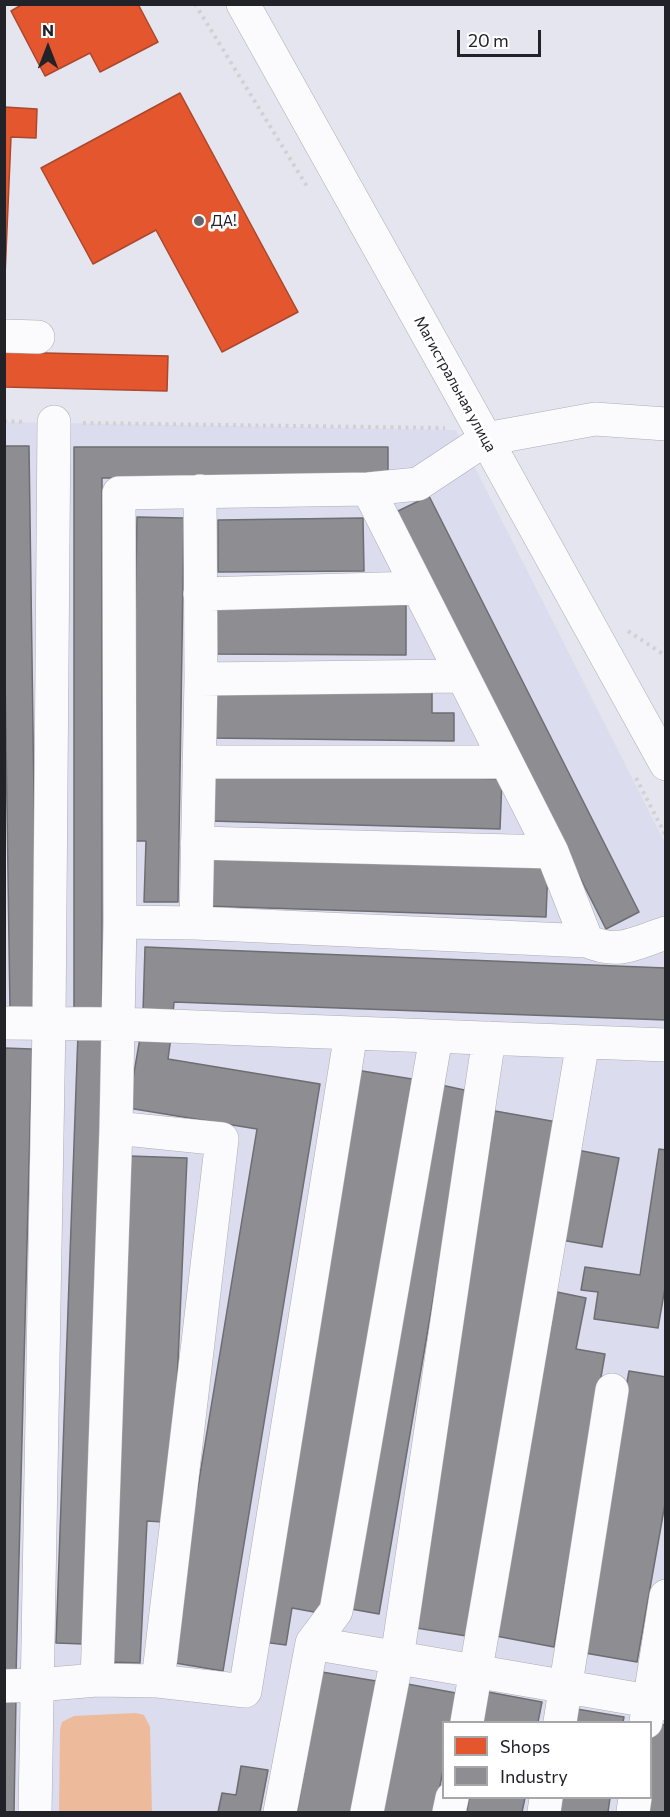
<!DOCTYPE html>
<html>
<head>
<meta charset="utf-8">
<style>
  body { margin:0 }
  #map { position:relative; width:670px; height:1817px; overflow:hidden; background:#e4e5ef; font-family:Commissioner,sans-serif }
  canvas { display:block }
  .frame { position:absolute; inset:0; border:6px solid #222229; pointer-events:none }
  .legend { position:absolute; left:442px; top:1721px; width:210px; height:78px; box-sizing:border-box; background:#fff; border:2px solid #a7a7a9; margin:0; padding:8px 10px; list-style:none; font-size:18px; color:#222229 }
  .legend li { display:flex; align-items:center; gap:12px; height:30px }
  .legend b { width:30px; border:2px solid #a7a7a9 }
  .north { position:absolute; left:18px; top:18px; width:60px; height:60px; -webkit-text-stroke:4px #fff; paint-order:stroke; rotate:0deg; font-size:16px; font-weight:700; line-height:24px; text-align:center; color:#222229 }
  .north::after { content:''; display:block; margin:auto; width:21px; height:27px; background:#222229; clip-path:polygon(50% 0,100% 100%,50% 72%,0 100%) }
  .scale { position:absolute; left:457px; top:30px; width:84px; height:27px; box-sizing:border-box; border:3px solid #222229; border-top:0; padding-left:8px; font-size:18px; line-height:21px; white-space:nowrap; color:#222229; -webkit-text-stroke:4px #fff; paint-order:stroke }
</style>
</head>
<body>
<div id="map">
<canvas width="670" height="1817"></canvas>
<div class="frame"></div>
<ul class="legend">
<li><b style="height:16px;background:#e4572e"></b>Shops</li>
<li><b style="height:16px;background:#8d8d92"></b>Industry</li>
</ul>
<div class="north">N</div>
<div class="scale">20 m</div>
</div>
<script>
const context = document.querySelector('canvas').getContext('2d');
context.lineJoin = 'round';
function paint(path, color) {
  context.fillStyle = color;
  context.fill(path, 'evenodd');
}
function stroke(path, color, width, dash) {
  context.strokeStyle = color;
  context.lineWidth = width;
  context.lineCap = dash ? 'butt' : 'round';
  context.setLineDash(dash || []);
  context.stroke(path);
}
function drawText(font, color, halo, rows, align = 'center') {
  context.font = font + ' Commissioner,sans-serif';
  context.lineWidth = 6;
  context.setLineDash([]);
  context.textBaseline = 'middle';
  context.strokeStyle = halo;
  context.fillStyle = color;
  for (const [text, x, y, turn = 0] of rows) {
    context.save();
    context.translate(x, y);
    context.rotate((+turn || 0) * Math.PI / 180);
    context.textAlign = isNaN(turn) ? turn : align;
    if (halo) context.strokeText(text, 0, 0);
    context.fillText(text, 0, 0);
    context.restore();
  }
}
paint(new Path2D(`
  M5 422 456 430 665 843V1812H5ZM444 1722H650V1798H444Z`), '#dbdcee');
paint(new Path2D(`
  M136 1713 144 1715 150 1727 152 1812H59L60 1729 62 1722 74 1716Z`), '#eeba9c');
const shops = new Path2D(`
  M23 4H138L158 42 100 72 90 53 45 76 11 11Z
  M180 93 298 312 222 352 156 230 93 264 41 168Z
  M4 107 37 109 36 138 11 137 4 299Z
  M4 352 168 356 167 391 4 387Z`);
paint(shops, '#e4572e');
stroke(shops, '#aa472c', 1.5);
const industry = new Path2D(`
  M4 446H29L37 1010H10L4 605Z
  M74 447H388V478H102V1012H74Z
  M429 496 639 912 606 929 396 512Z
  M137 517 184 518 178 902H144L146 841H131Z
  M363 518 364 571 218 572V520Z
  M213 604H406V655L212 654Z
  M211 689 432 691V713H454V741L210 738Z
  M211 770 502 779 500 829 210 821Z
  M206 856 548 866 546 917 205 906Z
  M145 947 666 968V1020L174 1002 173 1013 143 1012Z
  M141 1032 171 1037 168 1059 320 1084 223 1671 169 1662 257 1129 128 1108Z
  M78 1033 105 1034 84 1644 56 1643Z
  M4 1048 32 1049 16 1675H4Z
  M356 1070 412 1079 325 1614 292 1608 286 1645 263 1642Z
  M441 1085 469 1091 379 1614 351 1609Z
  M495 1111 557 1122 473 1637 410 1627Z
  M572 1149 619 1158 602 1247 555 1239Z
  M659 1149 666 1150V1282L658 1328 594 1319 598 1292 581 1290 585 1267 640 1275Z
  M130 1156 187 1158 172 1497 164 1522 147 1521 140 1663 108 1662Z
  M557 1292 586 1298 576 1349 605 1354 554 1647 496 1636Z
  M629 1371 666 1377V1498L637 1662 579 1652Z
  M322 1672 376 1681 353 1812H297Z
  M402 1683 456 1693 451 1722H444V1765L435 1812H379Z
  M488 1692 542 1702 538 1722H482Z
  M4 1697H16L14 1812H4Z
  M571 1708 624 1717 623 1722H569Z
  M654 1723 666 1725V1812H640L650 1798V1745Z
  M241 1766 268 1770 260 1812H218L222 1793 236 1795Z
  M469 1798H525L522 1812H467Z
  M556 1798H610L608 1812H553Z`);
paint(industry, '#8d8d92');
stroke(industry, '#6d6d72', 1.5);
const minor = new Path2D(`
  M4 336 38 337
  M368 489 552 852 587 941C619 955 635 943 666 933
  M200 594 418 588
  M201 679 462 676
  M199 762H506
  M197 843 552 852
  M120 922 196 923 587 941
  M196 923 201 679 200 491
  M4 1023 118 1024 666 1045
  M116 1128 222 1139 158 1681 97 1680 116 1128 120 922 119 493 368 489 418 484 486 439 595 419 666 424
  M312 1643 666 1704
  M158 1681 245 1691 351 1033
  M4 1686 37 1685 97 1680
  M467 1722 583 1042
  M560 1722 612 1390
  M646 1722 666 1596
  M35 1812 49 1022 54 422
  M280 1812 312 1643 336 1611 436 1037
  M367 1812 397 1658 489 1038
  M449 1812 452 1798
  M544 1812 546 1798
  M633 1812 635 1798`);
const major = new Path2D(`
  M243 4 486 439 666 764`);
stroke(minor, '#acacb4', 34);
stroke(major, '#acacb4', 34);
stroke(new Path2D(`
  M195 4 308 188
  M4 421 25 422
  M83 423 445 428
  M628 631 666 656
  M636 778 666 836`), '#d1d1d4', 4, [3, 4.5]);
stroke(minor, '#fbfbfd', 33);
stroke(major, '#fbfbfd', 33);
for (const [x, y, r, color] of [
  [199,221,6,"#66666e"]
]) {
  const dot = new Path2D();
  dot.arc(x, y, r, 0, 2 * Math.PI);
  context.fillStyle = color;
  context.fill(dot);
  stroke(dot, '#fff', 2);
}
drawText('15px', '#222229', '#fff', [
  ["ДА!",211,221]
], 'left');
drawText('15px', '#222229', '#fff', [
  ["Магистральная улица",455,384,61]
]);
</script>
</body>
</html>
